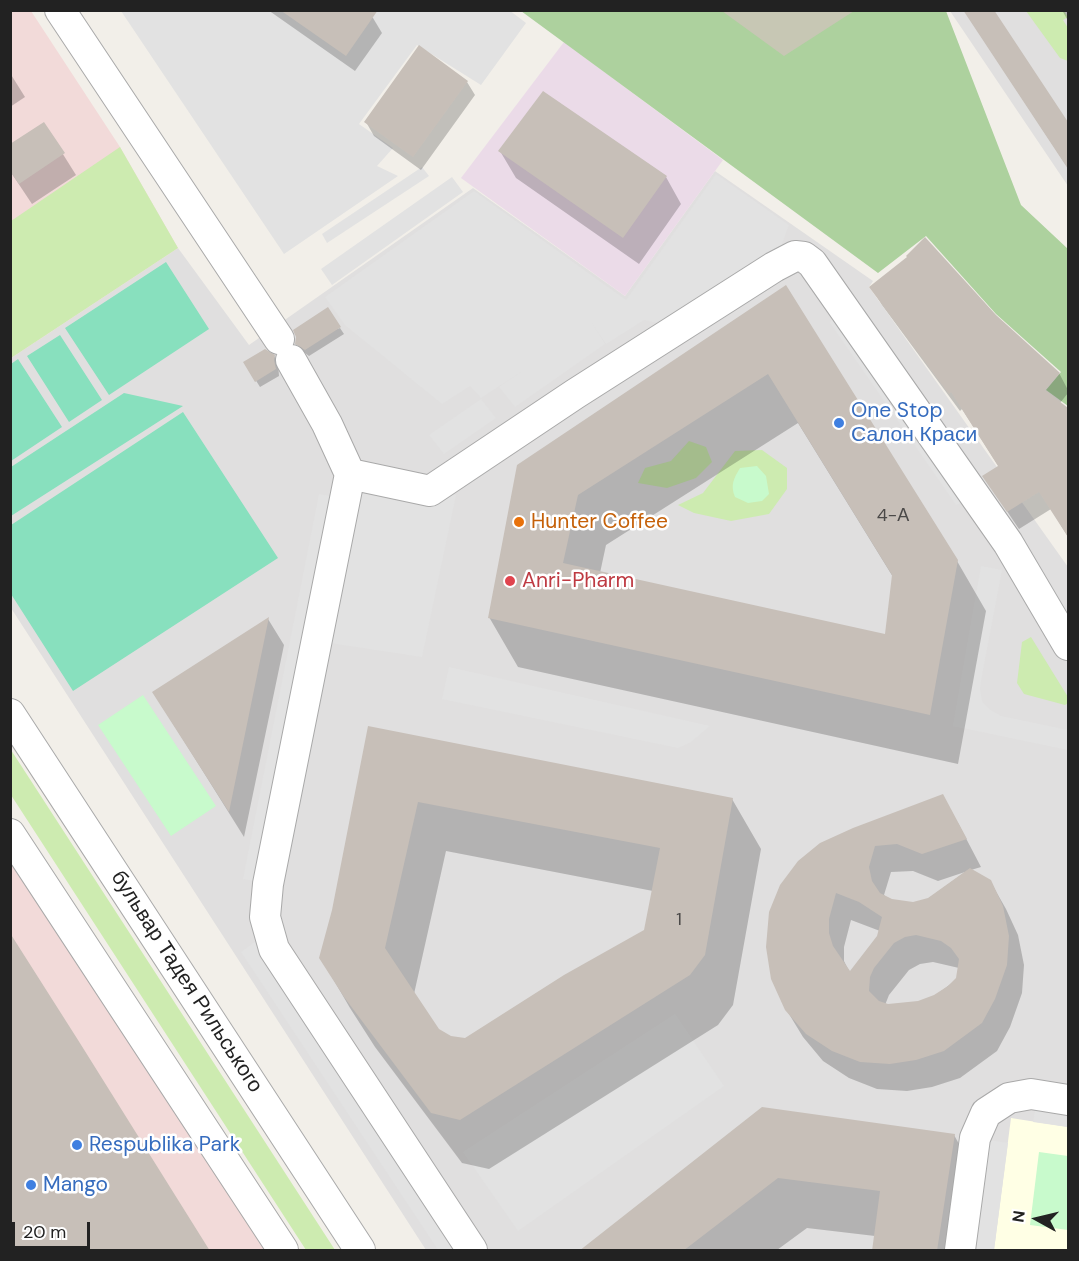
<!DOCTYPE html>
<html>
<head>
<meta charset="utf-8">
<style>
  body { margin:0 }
  #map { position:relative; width:1079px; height:1261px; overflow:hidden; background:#f2efe9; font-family:"DM Sans",sans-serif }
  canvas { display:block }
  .frame { position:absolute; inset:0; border:12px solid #222; pointer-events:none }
  .north { position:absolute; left:1007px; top:1189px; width:60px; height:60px; -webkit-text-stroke:4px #fff; paint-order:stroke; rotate:278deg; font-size:16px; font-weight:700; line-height:24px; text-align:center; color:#222 }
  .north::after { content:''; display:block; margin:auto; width:21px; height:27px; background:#222; clip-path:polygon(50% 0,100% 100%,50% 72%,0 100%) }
  .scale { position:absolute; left:12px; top:1222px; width:78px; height:27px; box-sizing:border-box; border:3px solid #222; border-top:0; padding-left:8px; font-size:18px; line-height:21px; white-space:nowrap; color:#222; -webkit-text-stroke:4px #fff; paint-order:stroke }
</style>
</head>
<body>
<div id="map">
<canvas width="1079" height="1261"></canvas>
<div class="frame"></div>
<div class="north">N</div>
<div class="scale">20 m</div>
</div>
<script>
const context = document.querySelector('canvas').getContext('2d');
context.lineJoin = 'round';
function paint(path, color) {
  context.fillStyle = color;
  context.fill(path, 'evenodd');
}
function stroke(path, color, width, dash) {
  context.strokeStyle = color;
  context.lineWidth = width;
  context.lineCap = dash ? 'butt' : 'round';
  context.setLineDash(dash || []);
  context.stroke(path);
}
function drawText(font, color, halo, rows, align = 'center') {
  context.font = font + ' "DM Sans",sans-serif';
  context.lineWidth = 5;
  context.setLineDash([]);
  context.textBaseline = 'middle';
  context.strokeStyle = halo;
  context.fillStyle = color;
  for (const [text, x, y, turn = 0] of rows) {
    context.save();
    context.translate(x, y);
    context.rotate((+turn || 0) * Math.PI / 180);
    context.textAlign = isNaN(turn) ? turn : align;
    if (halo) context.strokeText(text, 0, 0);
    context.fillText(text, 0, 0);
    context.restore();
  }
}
paint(new Path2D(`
  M950 11H1068V186Z
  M715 171 873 281 869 287 1068 567V1250H426L11 608V358L178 248 249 345 473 188 625 296Z`), '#e0dfdf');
paint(new Path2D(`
  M11 11H31L120 147 178 248 11 358Z
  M11 858 267 1250H11Z`), '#f2dad9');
paint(new Path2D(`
  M564 42 723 160 625 296 461 178Z`), '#ebdbe8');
paint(new Path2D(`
  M1011 1118 1068 1127V1250H994Z`), '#ffffe5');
paint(new Path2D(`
  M638 11H911L784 111Z`), '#c7c7b4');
paint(new Path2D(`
  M1026 11H1064L1068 17 1063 20 1068 28V61L1060 58Z
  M120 147 178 248 11 358V221Z
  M689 441 706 447 712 462 696 478 667 488 638 483 645 468 671 461Z
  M762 450 787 468V489L769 514 731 521 694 513 678 505 703 493 735 451Z
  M1031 637 1068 697V703L1065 705 1024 694 1017 683 1022 642Z
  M10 750H11L335 1250H306L11 795Z`), '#cdebb0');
paint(new Path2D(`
  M521 11H722L784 56 854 11H946L1021 205 1068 249V406L1046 390 1061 372 996 314 926 236 878 273Z`), '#add19e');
paint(new Path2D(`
  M757 466 766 476 769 494 762 501 748 503 735 497C730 485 734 478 740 468Z
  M143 695 216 806 171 836 98 725Z
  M1039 1152 1068 1156V1230L1030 1225Z`), '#c8facc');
paint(new Path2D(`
  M166 262 209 329 109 395 65 328Z
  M60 335 102 400 69 422 27 356Z
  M18 359 62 427 11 461V364Z
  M124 393 183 406 11 516V467Z
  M183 412 278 558 73 691 11 594V525Z`), '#88e0be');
paint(new Path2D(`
  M509 10 526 23 481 85 417 45 359 124 393 148 377 166 398 176 284 254 121 11Z
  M422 167 429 176 327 243 322 234Z
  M716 174 789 225 781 247 662 324 644 320 606 344 592 323 605 344 515 407 499 387 524 370 481 398 470 386 442 404 345 325 325 297 474 191 626 300Z
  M452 177 463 192 332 285 321 269Z
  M840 303 976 497 956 505 830 323Z
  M481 399 496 418 444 454 429 435Z
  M350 474 456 495 422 657 317 641 268 884 243 879 319 494 346 499Z
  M981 566 1002 570 982 675 980 689 982 701 989 709 1001 716 1068 730V750L953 726Z
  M449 667 710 726 691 742 678 748 442 699Z
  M264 935 471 1250H438L241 952Z
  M675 1014 724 1086 518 1231 463 1152Z
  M1038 1095 1068 1100V1127L1033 1122Z
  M975 1138 1008 1143 994 1250H960Z`), '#e2e2e2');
paint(new Path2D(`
  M268 10H363L373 18 382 33 355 71Z
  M964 10H992L1068 125V168Z
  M1062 10H1068V21Z
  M10 73 25 97 10 107Z
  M467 82 475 95 421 170 374 136 366 122Z
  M44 124 76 175 32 204 10 171Z
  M500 151 666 177 681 204 639 264 516 178Z
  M786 287 957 561 986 611 958 764 518 667 489 617 518 466ZM798 423 893 577 886 636 600 573 606 545Z
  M871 287 995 316 1059 373 1068 390V393L1060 403 1068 410V449L1024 417 1068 485V537L1051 509 1019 529 984 477 999 467 962 409 960 411 882 305Z
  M340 328 344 334 309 356 301 350 297 343Z
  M274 356 278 363 279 376 260 387 245 363Z
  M268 619 284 645 244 837 154 693Z
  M369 728 732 799 761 849 733 1005 718 1025 489 1169 462 1163 375 1047 350 1008 321 958 334 910ZM446 851 653 891 645 931 465 1040 450 1037 438 1030 414 994Z
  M958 823 981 867 971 870 990 881 1006 909 1018 935 1024 965 1022 993 1010 1027 997 1051 960 1078 932 1087 907 1091 877 1089 849 1078 823 1061 803 1037 786 1009 799 862ZM913 871 938 881 965 872 928 899 913 903 891 901 884 895 891 872ZM851 920 880 931 878 937 850 973 844 961V947ZM933 962 959 968 957 979 935 996 918 1002 885 1005 889 995 909 970 920 964Z
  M762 1108 954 1135 982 1185 973 1250H873L875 1236 807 1228 777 1250H582Z`), '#0003');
paint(new Path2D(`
  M280 10H378L346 56Z
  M963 10H994L1068 122V169Z
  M419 45 468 81 413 157 364 122Z
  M543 91 667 176 623 238 498 151Z
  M44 122 65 153 19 184 10 171V144Z
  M925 237 996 315 1060 373 1045 390 1068 408V537L1039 492 1007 512 982 476 998 466 951 392 949 394 869 287 907 257 906 256Z
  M786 285 958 560 930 715 488 618 517 465ZM768 374 892 575 885 634 563 563 578 495Z
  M328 307 341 327 305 350 295 344 296 337 293 330Z
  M265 349 275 355 274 360 276 369 255 382 243 362Z
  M269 617 229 812 152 692Z
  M368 726 733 798 705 955 690 975 460 1120 431 1113 344 997 319 958 332 910ZM418 802 660 848 644 930 564 975 465 1038 451 1036 439 1029 385 948Z
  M943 794 967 839 922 854 897 844 875 846 869 867 872 881 880 893 892 899 913 902 928 898 970 868 991 880 1003 906 1009 936 1007 965 995 999 982 1023 944 1051 916 1060 890 1064 860 1062 832 1051 806 1034 785 1010 771 979 766 947 769 912 780 885 798 861 820 843 853 828ZM836 893 859 902 882 917 877 936 850 971 833 946 829 933V919ZM916 935 941 941 951 948 959 959 956 978 948 986 934 995 918 1001 888 1004 879 1001 869 991 870 977 874 968 894 943 905 937Z
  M10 933 78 1040 210 1251H10Z
  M762 1107 955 1134 937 1251H872L880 1191 778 1178 683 1251H579Z`), '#c7bfb8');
const minor = new Path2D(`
  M60 10 279 339
  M291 360 327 424 350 474 430 491 575 394 774 267 795 256 804 257 812 263 1008 543 1068 645
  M350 474 268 884 265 917 274 949 472 1250
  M10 714 360 1250
  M10 834 283 1250
  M960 1250 975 1138 986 1113 1009 1098 1031 1094 1068 1100`);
stroke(minor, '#a9a9a9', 32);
stroke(minor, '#fff', 30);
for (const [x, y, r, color] of [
  [839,423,6,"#3f7fe0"],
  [519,522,6,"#e8710a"],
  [510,581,6,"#e0444e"],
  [77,1145,6,"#3f7fe0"],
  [31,1185,6,"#3f7fe0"]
]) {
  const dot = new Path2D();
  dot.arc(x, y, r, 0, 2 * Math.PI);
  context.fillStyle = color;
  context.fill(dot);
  stroke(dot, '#fff', 2);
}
drawText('18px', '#4b4948', null, [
  ["4-А",893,516],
  ["1",679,920]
]);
drawText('21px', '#366cbe', '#fff', [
  ["One Stop",851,411],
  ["Салон Краси",851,435],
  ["Respublika Park",89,1145],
  ["Mango",43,1185]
], 'left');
drawText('21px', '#c56008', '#fff', [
  ["Hunter Coffee",531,522]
], 'left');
drawText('21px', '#be3a42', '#fff', [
  ["Anri-Pharm",522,581]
], 'left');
drawText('21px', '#222', '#fff', [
  ["бульвар Тадея Рильського",186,982,57]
]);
</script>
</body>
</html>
